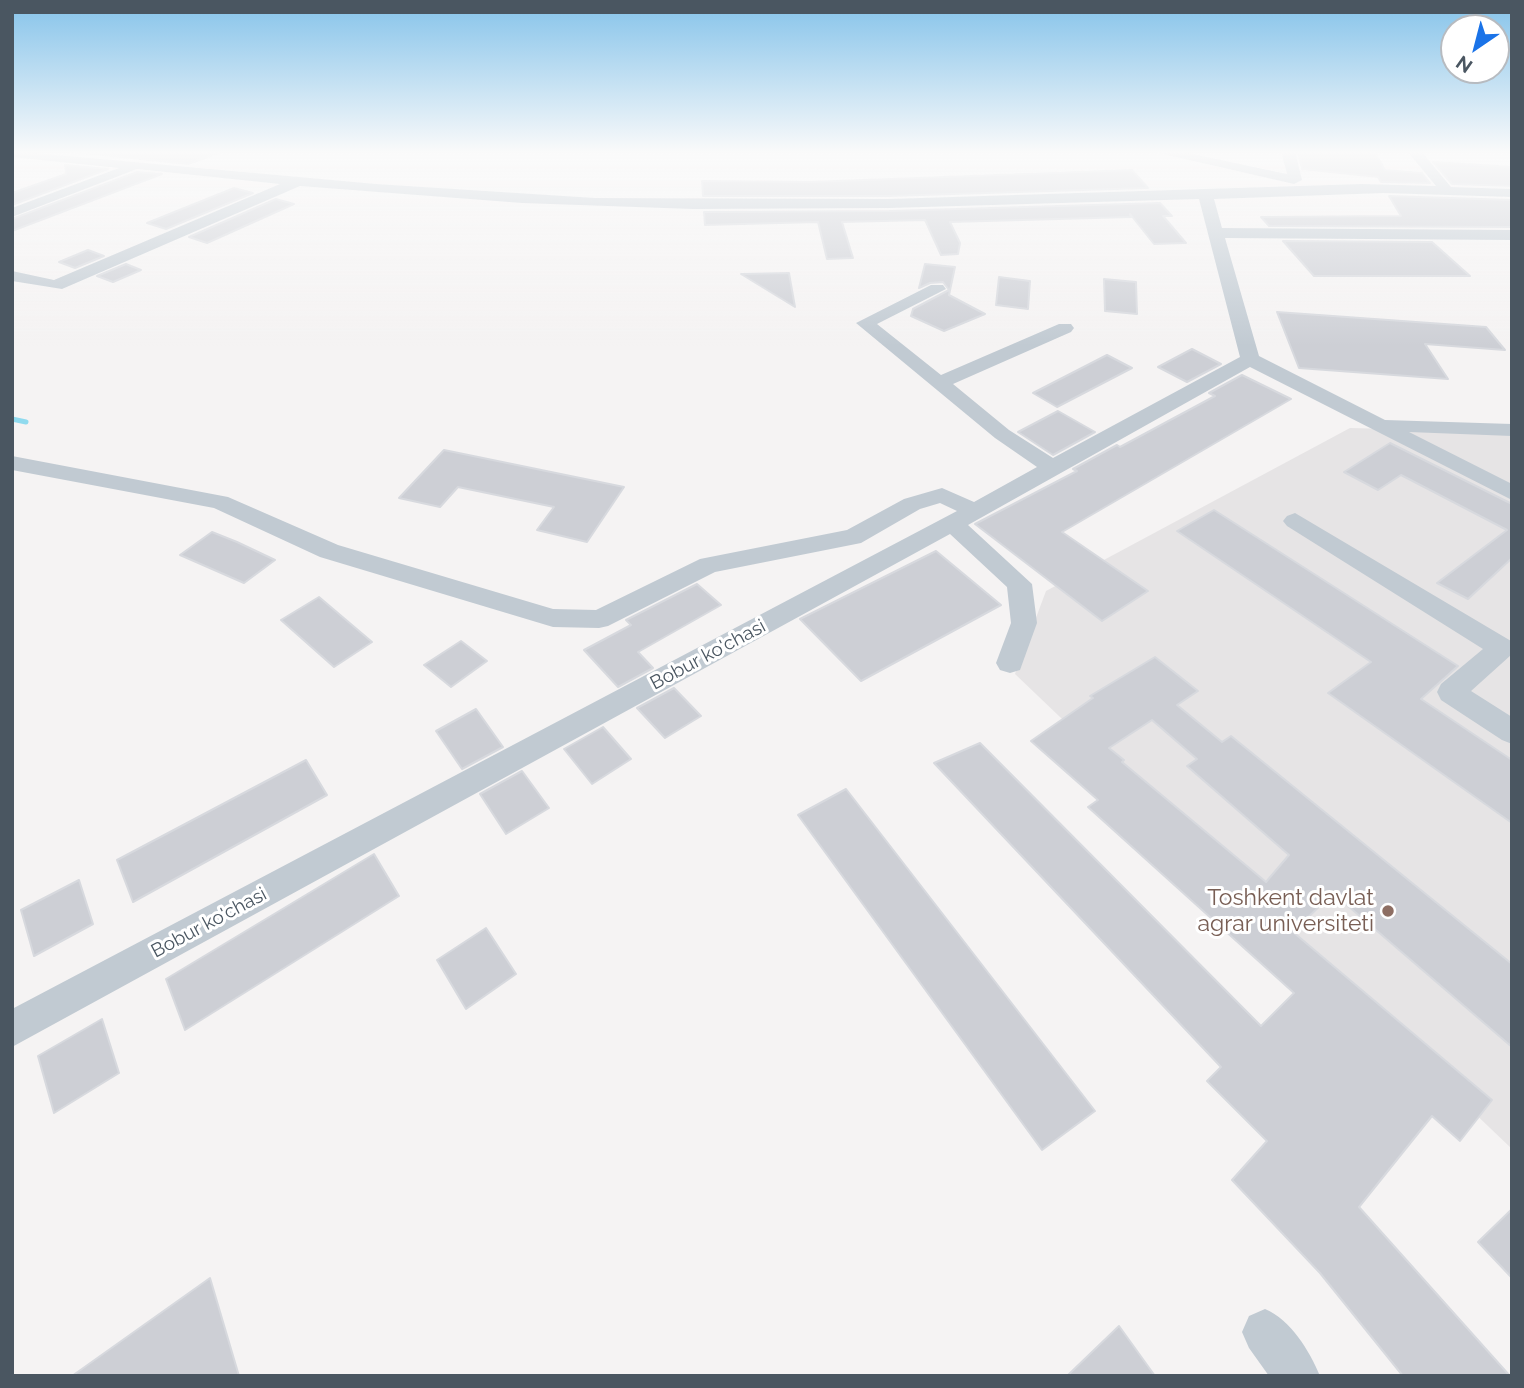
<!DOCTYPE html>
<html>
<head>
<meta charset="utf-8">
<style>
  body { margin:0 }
  #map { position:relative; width:1524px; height:1388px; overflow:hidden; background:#f5f3f3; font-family:Raleway,sans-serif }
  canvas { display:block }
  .frame { position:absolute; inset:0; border:14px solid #4a5661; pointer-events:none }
  .north { position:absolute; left:1440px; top:14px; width:70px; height:70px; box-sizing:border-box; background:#fff; border:2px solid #b7bbc0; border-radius:50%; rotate:215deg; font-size:19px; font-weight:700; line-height:28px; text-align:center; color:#4a5661 }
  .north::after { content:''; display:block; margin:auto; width:24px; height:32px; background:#1a73e8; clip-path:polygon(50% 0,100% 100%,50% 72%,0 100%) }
</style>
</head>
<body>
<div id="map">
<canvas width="1524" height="1388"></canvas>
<div class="frame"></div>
<div class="north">N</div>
</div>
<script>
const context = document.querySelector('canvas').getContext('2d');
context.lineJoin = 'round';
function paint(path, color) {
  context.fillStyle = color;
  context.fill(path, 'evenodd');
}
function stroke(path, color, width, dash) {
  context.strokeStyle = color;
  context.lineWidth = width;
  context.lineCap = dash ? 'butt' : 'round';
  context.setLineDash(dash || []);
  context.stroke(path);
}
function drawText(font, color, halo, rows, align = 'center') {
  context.font = font + ' Raleway,sans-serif';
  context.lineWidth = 6;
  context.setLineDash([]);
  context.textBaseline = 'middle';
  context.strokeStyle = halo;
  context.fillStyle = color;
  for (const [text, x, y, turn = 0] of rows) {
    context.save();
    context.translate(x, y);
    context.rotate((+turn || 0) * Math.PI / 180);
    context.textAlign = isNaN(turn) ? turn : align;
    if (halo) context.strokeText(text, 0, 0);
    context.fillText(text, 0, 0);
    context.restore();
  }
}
paint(new Path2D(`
  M1350 428 1512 432V1149L1015 674 1046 591Z`), '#e6e4e5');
stroke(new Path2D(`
  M12 419 26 422`), '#90daee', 5);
const building = new Path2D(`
  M66 151H217L218 153 188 164Z
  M1298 151H1374L1385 170 1422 173 1430 183 1381 182 1378 177 1302 169Z
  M1433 162 1512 167V186L1452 184Z
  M65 165 108 169 12 205V193L66 174Z
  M1132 170 1148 188 889 196H703L702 181 810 182Z
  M137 172 162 174 12 231V219Z
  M234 188 253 193 166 229 147 223Z
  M1389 196 1512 200V227L1269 226 1261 217 1401 216Z
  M276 199 294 204 207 243 189 237Z
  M1160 203 1172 216H1163L1186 243 1154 244 1130 214 1131 217 950 222 960 243 958 254 941 255 925 220 842 222 853 258 827 259 818 222 705 225 704 212 889 211Z
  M1283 241 1432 242 1470 276H1314Z
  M88 250 104 256 75 268 59 262Z
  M126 264 141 270 113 282 97 276Z
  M925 264 955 267 949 295 985 314 944 331 911 316 913 309 949 290 943 282 930 283 919 288Z
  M789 273 795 307 741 274Z
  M999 277 1030 281 1028 309 996 305Z
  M1104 279 1136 282 1137 314 1105 311Z
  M1277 312 1486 327 1505 350 1425 344 1448 379 1299 368Z
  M1192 349 1221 364 1187 382 1158 367Z
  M1107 355 1132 368 1057 407 1033 393Z
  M1242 375 1291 399 1062 532 1148 591 1102 621 975 524 1077 471 1073 469 1117 445 1120 447 1215 396 1209 393Z
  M1058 411 1095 432 1053 455 1018 432Z
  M1390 443 1512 504V558L1468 599 1437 583 1507 530 1401 475 1378 490 1344 472Z
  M444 450 624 487 587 542 537 530 554 507 458 487 440 507 399 498Z
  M1214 510 1458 666 1421 699 1512 760V823L1328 693 1371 662 1177 531Z
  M212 532 237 542 275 560 244 583 180 555Z
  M936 551 1001 605 861 681 800 619Z
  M697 584 721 605 638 652 653 668 618 687 584 650 631 625 626 620Z
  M319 597 372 642 334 667 281 620Z
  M461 641 487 661 451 687 424 665Z
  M1155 657 1198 691 1177 705 1222 742 1231 736 1512 964V1047L1333 893 1293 932 1492 1100 1460 1141 1432 1116 1359 1207 1510 1376H1403L1320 1273 1232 1180 1267 1141 1207 1081 1221 1067 934 763 980 743 1261 1026 1294 993 1088 807 1098 800 1031 741 1093 698 1090 696ZM1152 720 1197 759 1187 766 1289 855 1266 882 1122 762 1124 760 1109 748Z
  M674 688 701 716 665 738 637 708Z
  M476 709 503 747 462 769 436 731Z
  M603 727 631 759 592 784 564 749Z
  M306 760 327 795 133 902 117 860Z
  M522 771 549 808 506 834 480 794Z
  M846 789 1095 1111 1042 1150 798 815Z
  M374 854 399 896 185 1030 166 979Z
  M79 880 93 924 34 956 21 910Z
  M486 928 516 974 466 1009 437 960Z
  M102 1019 119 1073 54 1113 38 1056Z
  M1512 1209V1278L1478 1242Z
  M210 1278 239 1376H72Z
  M1119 1326 1155 1376H1067Z`);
paint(building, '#cdcfd5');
stroke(building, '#d7d9de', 2);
paint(new Path2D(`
  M12 151 376 184 595 198 889 199 1362 184 1436 186 1407 151H1421L1451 187 1512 189V197L1384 193 1214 199 1222 228 1512 230V240L1225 238 1259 356 1385 420 1512 424V436L1409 432 1512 484V500L1250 367 968 525 1032 584 1037 623 1020 670 1010 673 1000 670 996 663 1011 623 1007 587 950 534 12 1047V1009L957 511 940 503 920 509 861 543 715 572 608 626 599 628 553 627 320 557 214 508 12 470V456L228 497 338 545 553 609 596 610 700 559 847 530 904 499 942 488 974 502 1037 467 995 438 856 323 931 285H943L946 289 877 324 941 375 1059 324H1071L1074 328 1071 332 953 384 1009 430 1053 458 1240 357 1199 199 889 208 693 209 522 203 300 186 62 289 12 281V271L54 280 280 184 137 169 12 217V208L119 168 12 157Z
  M1150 151H1178L1287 174 1281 151H1295L1302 180 1294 184Z
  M1295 513 1511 641V655L1471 691 1512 717V744L1502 740 1441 700 1437 692 1441 684 1483 649 1287 526 1283 521 1287 516Z
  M1265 1309C1291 1320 1309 1350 1320 1376H1269L1249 1348 1242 1332 1249 1316Z`), '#c1cad2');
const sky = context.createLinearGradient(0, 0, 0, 346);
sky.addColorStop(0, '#85c3ea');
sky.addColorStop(0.44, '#fafafa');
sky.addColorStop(1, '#fafafa00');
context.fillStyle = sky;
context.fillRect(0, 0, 1524, 346);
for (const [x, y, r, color] of [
  [1388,911,7,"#8d6e63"]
]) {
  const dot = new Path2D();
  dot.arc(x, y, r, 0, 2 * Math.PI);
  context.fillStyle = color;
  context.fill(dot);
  stroke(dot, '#fff', 2.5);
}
drawText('19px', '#4a5661', '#fff', [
  ["Bobur ko'chasi",708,655,-28],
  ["Bobur ko'chasi",209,923,-28]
]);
drawText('23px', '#785e54', '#fff', [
  ["Toshkent davlat",1374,898],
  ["agrar universiteti",1374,924]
], 'right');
</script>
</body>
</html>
